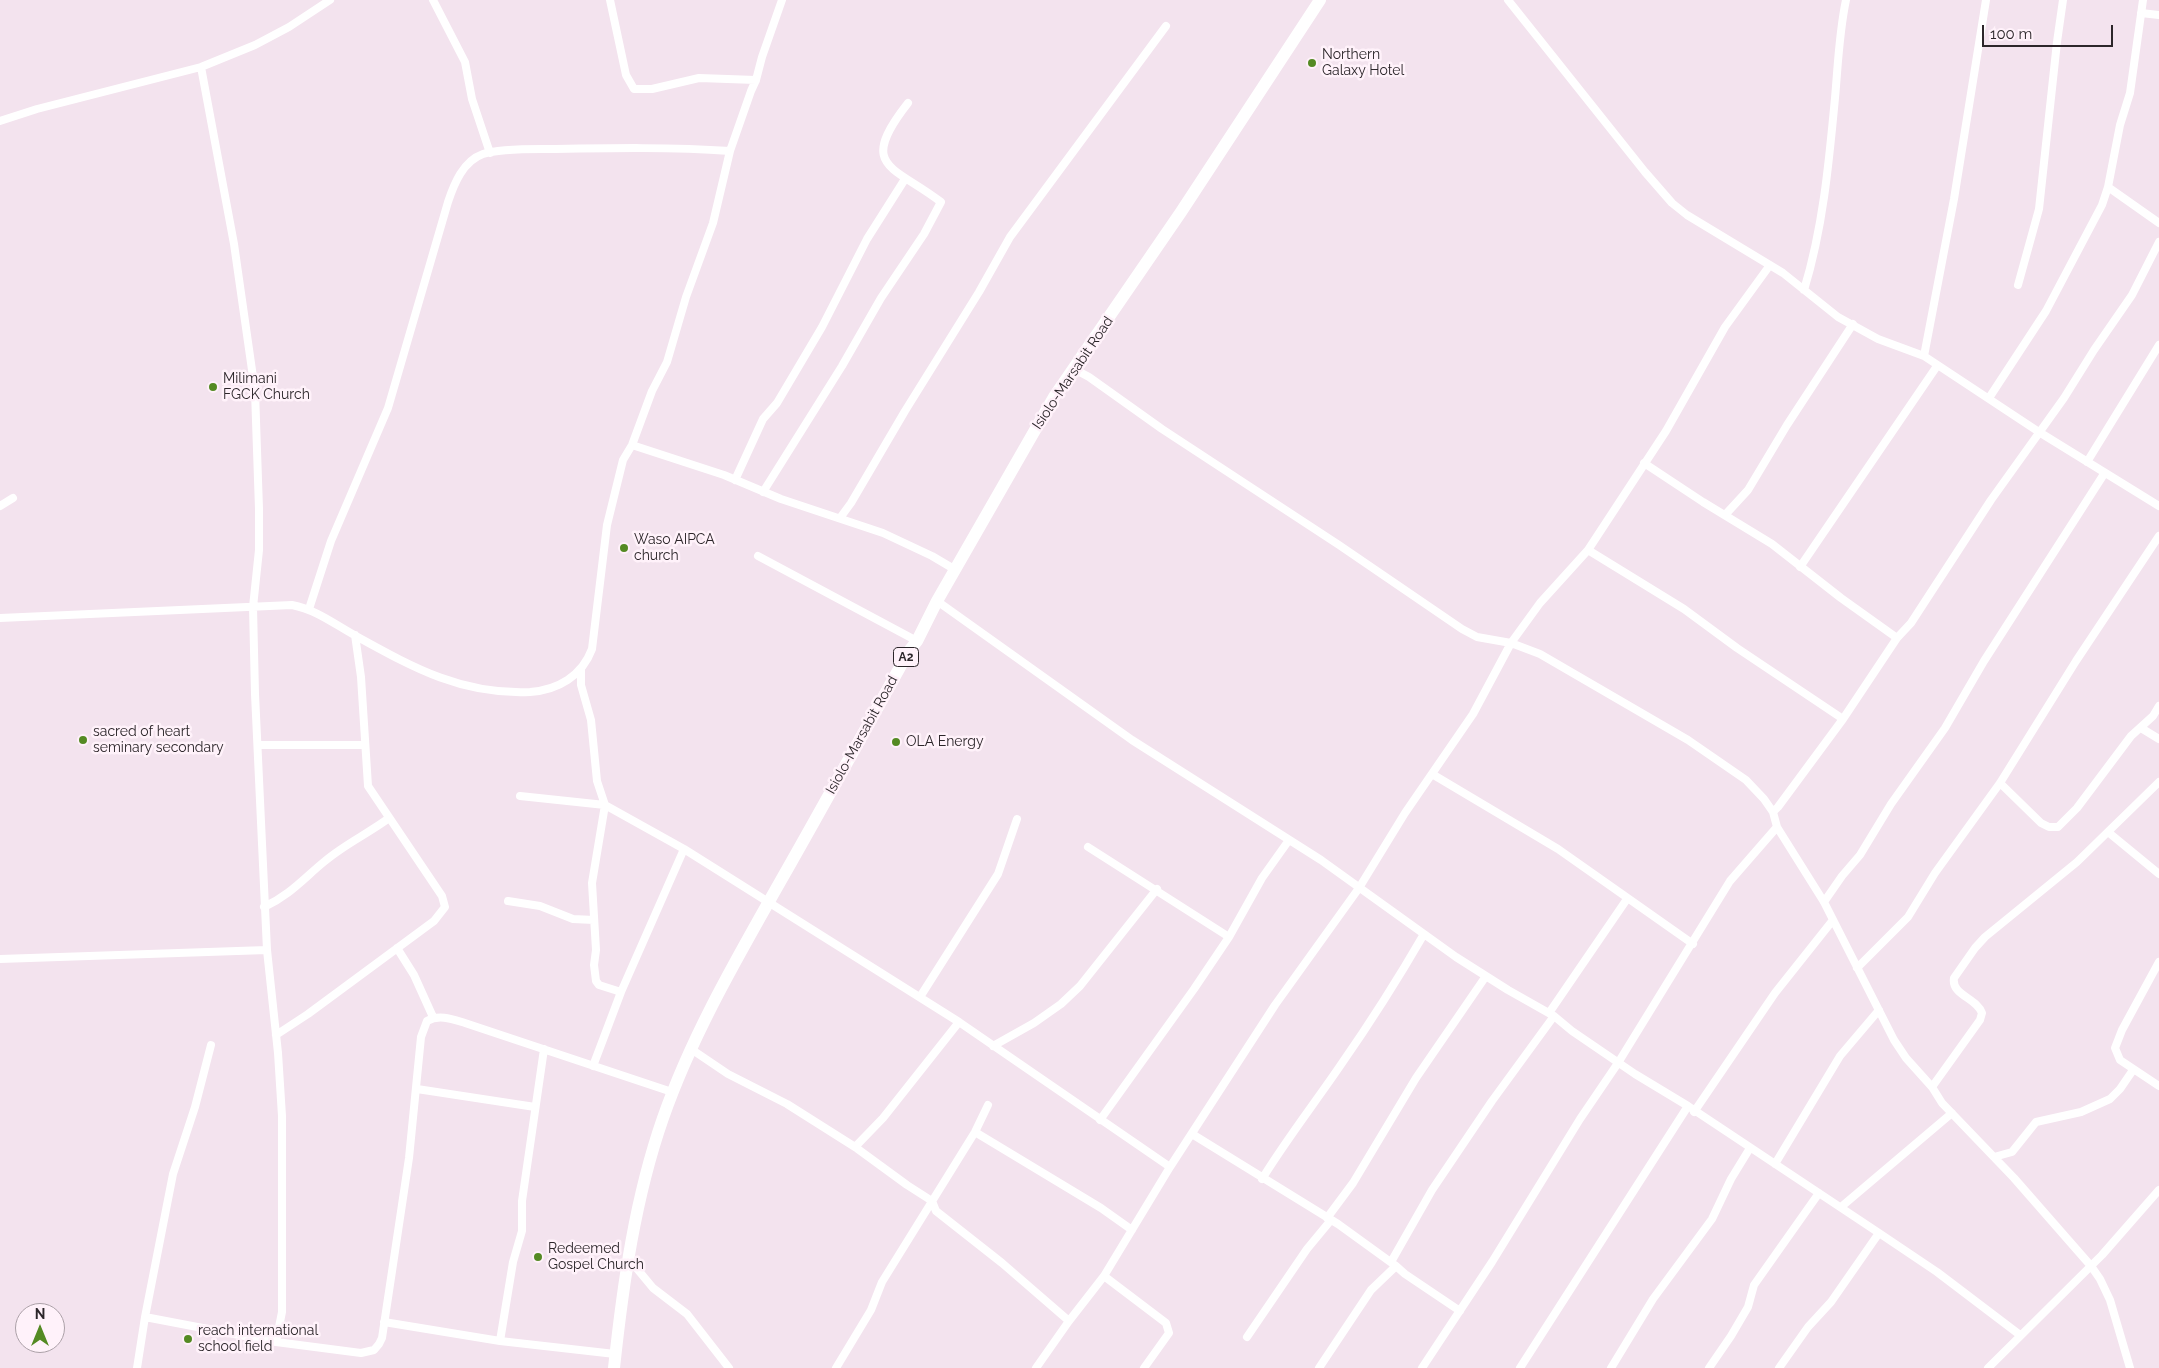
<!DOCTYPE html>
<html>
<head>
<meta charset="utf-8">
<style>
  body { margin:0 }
  #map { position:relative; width:2159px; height:1368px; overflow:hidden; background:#f3e3ee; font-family:Raleway,sans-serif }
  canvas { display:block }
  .north { position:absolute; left:15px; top:1303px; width:50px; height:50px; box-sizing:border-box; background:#fff2fa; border:1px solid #aba0a7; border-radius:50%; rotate:0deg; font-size:14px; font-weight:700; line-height:20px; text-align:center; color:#2c262a }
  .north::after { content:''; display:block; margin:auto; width:18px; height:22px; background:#548a23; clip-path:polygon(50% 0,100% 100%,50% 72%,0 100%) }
  .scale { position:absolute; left:1982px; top:25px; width:131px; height:22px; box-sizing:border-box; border:2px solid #2c262a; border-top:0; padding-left:6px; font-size:15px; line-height:18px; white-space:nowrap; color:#2c262a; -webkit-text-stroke:4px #fff2fa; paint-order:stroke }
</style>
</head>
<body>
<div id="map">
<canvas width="2159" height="1368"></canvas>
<div class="north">N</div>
<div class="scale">100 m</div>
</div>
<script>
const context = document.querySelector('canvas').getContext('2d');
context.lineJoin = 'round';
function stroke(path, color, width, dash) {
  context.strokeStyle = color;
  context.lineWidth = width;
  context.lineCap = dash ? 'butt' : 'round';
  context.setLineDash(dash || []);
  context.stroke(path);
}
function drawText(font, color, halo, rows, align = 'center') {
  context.font = font + ' Raleway,sans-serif';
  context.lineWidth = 5;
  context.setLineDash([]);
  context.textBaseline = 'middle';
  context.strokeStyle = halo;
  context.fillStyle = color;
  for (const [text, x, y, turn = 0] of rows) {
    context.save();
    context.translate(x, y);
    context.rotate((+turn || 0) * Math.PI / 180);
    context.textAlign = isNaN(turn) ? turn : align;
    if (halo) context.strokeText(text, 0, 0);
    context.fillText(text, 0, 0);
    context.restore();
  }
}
stroke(new Path2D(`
  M433 0 465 62 472 99 490 153
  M610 0 626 75 634 89H652L699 78 756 80
  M1508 0 1645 172 1672 203 1687 215 1783 273 1838 317 1878 339 1924 356 2039 432 2159 506
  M2141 13 2159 15
  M201 67 234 244 255 391 259 509V550L253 607 255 694 267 950 278 1053 282 1116V1312L276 1342
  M0 121 37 109 201 67 255 45 289 27 330 0
  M2108 187 2159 223
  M2018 285 2039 209 2057 42 2063 0
  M1804 290C1823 228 1829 162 1835 98 1838 65 1839 33 1846 0
  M1924 356 1954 199 1986 0
  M1074 369 1089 377 1162 429 1339 545 1462 629 1477 637 1511 643 1540 654 1688 740 1746 780 1764 799 1773 812 1777 827 1824 902 1894 1040 1906 1058 1932 1087 1942 1103 2014 1178 2091 1266 2100 1279 2110 1300 2130 1368
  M1989 398 2046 311 2102 205 2108 187 2120 125 2130 93 2143 0
  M632 445 724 475 781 499 883 533 932 556 954 569
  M2087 462 2159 345
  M1644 463 1703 502 1772 544 1841 598 1897 638
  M735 480 763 419 777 403 822 327 867 239 905 179
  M763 492 842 366 881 298 924 234 941 202C893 165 857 168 908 103
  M0 506 13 498
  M1725 515 1748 490 1787 425 1853 324
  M840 518 851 503 905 411 979 292 1010 237 1166 26
  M1588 550 1684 609 1737 648 1843 719
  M758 556 917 641
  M1800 567 1937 366
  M937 601 1132 740 1321 860 1456 957 1508 990 1554 1016 1572 1031 1635 1074 1688 1106 1879 1233 1937 1272 2020 1335
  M309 609 331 541 388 408 448 202C454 184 463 161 483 154 500 148 536 149 555 149 613 148 672 147 730 151
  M0 618 292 605C317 610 334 624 356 636 414 668 462 695 530 692 558 690 582 676 592 649L607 525 623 460 632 445 652 391 667 362 686 297 713 223 730 151 751 91 756 80 762 57 782 0
  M581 669V685L591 720 597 781 605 805 592 883 596 950 594 965 596 981 599 985 621 992
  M2141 728 2159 739
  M258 745H364
  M1432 774 1558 849 1693 944
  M2000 783 2041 823 2049 827H2058L2077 808 2131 736 2153 716 2159 706
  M520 796 605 805 684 849 959 1022 1170 1167
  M1773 812 1778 807 1843 719 1897 638 1911 623 1991 500 2064 398 2094 350 2132 295 2159 242
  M2108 832 2159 874
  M1088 847 1229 937
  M508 901 540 906 573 919 594 920
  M1824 902 1842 876 1860 855 1891 804 1945 728 1984 661 2104 474
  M264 907C290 895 304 878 325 861 345 844 369 833 389 818
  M397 948 414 975 433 1017
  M0 959 267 950
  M2159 962 2122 1030 2115 1048 2120 1060 2159 1086
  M1857 968 1908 917 1935 873 2000 783 2076 661 2159 536
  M920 997 998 874 1017 819
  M1549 1013 1627 899
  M276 1035 308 1014 434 921 445 907 442 896 368 786 361 677 355 635
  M993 1046 1034 1023 1061 1004 1080 986 1157 889
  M691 1049 728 1074 787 1104 855 1147 907 1185 932 1201 936 1211 1002 1263 1069 1321
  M593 1066 621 992 684 849
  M1932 1087 1980 1020 1982 1013C1977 998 1951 995 1954 978L1975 948 1985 937 2077 862 2159 782
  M417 1089 535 1107
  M1694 1112 1775 993 1833 920
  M1100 1120 1194 989 1229 937 1262 878 1289 840
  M975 1132 1101 1208 1132 1230
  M1192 1134 1338 1224 1396 1266 1405 1274 1460 1311
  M855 1147 883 1118 959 1022
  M1994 1157 2012 1152 2036 1122 2081 1112 2110 1099 2120 1089 2133 1070
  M1775 1164 1840 1056 1879 1010
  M1262 1179C1286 1140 1314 1104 1340 1066 1370 1023 1398 979 1424 934
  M1841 1207 1952 1113
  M1327 1218 1353 1183 1416 1078 1486 976
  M629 1259 653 1288 687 1314 729 1368
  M1391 1262 1432 1190 1492 1101 1554 1016
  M1104 1276 1166 1323 1169 1333 1144 1368
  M145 1317 173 1174 195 1107 211 1045
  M384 1322 500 1341 615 1354
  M1247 1337 1307 1249 1331 1220
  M500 1341 513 1262 522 1231V1201L544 1049
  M137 1368 145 1317 276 1342 361 1353 374 1350 379 1344 382 1338 409 1158 421 1037 427 1021C439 1014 452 1019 465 1023L672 1092
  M836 1368 871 1310 882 1282 975 1132 988 1105
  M1036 1368 1069 1321 1104 1276 1170 1167 1275 1005 1359 888 1405 813 1473 714 1511 643 1540 603 1588 550 1666 431 1725 327 1770 265
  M1319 1368 1371 1290 1396 1266
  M1422 1368 1492 1262 1580 1119 1618 1063 1730 881 1777 827
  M1520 1368 1688 1106
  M1611 1368 1653 1299 1712 1219 1731 1179 1750 1148
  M1709 1368 1731 1336 1748 1307 1754 1285 1819 1193
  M1779 1368 1808 1327 1831 1302 1879 1233
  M1988 1368 2102 1255 2159 1190`), '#fff', 8);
stroke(new Path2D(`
  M614 1368C623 1284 635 1198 663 1118 692 1035 737 958 780 882 824 805 866 728 909 651L917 641 937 601 1054 397 1181 212 1320 0`), '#fff', 12);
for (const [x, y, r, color] of [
  [1312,63,5,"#548a23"],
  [213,387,5,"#548a23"],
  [624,548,5,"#548a23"],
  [83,740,5,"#548a23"],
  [896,742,5,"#548a23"],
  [538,1257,5,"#548a23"],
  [188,1339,5,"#548a23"]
]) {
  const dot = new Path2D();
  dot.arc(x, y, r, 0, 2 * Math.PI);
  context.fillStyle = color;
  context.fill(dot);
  stroke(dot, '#fff2fa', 2);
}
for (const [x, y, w] of [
  [906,657,25]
]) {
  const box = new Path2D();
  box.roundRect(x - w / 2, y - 9.5, w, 19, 4);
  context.fillStyle = '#fff2fa';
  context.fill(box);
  stroke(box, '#2c262a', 1);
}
drawText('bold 12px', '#2c262a', null, [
  ["A2",906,657]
]);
drawText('14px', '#2c262a', '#fff2fa', [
  ["Northern",1322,55],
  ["Galaxy Hotel",1322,71],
  ["Milimani",223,379],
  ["FGCK Church",223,395],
  ["Waso AIPCA",634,540],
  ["church",634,556],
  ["sacred of heart",93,732],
  ["seminary secondary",93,748],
  ["OLA Energy",906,742],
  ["Redeemed",548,1249],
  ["Gospel Church",548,1265],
  ["reach international",198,1331],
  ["school field",198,1347]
], 'left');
drawText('14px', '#2c262a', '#fff2fa', [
  ["Isiolo-Marsabit Road",1073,373,-56],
  ["Isiolo-Marsabit Road",862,735,-61]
]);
</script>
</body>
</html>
